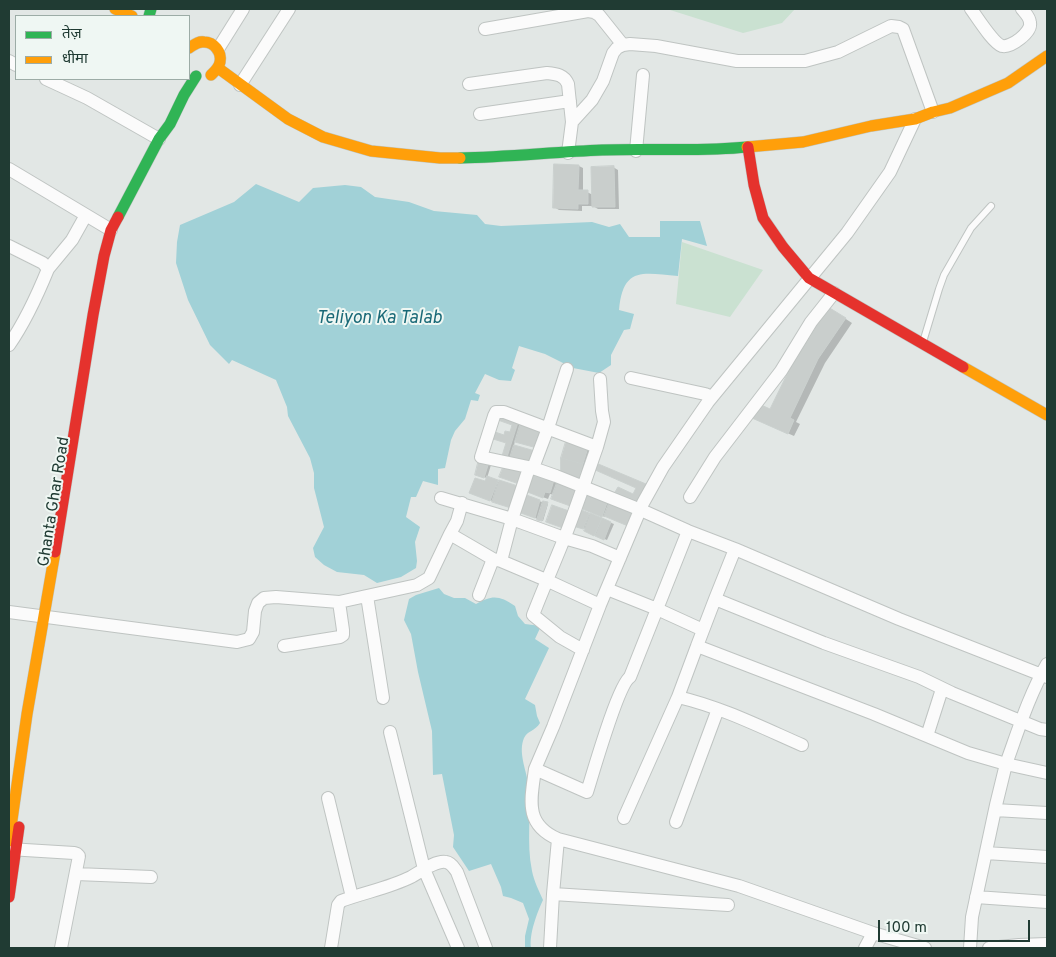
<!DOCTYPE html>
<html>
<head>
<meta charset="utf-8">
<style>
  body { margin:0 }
  #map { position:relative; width:1056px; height:957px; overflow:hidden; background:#e2e7e5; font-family:Overpass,"Noto Sans Devanagari",sans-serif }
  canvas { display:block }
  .frame { position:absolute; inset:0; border:10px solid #203b33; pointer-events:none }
  .legend { position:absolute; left:15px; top:15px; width:175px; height:65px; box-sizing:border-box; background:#eff7f3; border:1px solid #9caca6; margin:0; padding:6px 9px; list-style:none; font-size:15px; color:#203b33 }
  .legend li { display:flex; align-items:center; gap:10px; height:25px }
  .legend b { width:25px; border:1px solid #9caca6 }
  .scale { position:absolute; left:878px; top:920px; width:152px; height:22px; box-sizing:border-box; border:2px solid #203b33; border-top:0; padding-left:6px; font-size:15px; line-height:18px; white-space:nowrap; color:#203b33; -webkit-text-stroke:4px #eff7f3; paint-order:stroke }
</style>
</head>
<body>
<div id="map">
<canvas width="1056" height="957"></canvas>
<div class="frame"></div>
<ul class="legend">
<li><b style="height:6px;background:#30b455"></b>तेज़</li>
<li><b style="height:6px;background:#ff9f0a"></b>धीमा</li>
</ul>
<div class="scale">100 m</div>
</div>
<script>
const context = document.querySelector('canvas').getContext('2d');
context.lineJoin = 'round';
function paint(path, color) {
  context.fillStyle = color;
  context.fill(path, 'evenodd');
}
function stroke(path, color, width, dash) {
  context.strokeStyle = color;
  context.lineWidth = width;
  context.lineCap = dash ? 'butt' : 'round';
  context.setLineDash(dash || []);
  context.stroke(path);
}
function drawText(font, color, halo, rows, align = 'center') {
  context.font = font + ' Overpass,sans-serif';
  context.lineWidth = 4;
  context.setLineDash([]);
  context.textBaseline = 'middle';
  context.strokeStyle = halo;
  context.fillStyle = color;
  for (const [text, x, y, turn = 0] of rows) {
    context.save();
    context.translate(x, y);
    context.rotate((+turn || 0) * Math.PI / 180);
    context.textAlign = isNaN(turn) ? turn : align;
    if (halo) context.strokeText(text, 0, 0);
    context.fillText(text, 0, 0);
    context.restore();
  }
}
paint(new Path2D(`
  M667 9H795L782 23 743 33Z
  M682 242 763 270 730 317 676 304Z`), '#cae1d1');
paint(new Path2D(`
  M256 184 299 202 313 188 345 185 361 187 375 197 409 202 434 211 477 215 485 224 501 226 592 222 609 227 620 224 629 237H660V221H700L707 246 682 239 678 276C643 273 623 266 619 310L634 314 630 329 624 330 611 355V365L599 373 573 368 545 354 519 346 512 368 515 370 511 381 499 380 485 374 475 393 480 395 478 401 471 400 465 419 455 431 451 440 445 468 438 469V485L423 481 416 497H411L406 517 420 527 415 542 417 561 416 568 401 577 377 583 364 575 337 572 324 565 315 557 313 548 324 527 314 488V473L310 458 288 416 287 407 276 380 232 360 229 364 210 345 188 300 176 263 177 242 180 225 234 202Z
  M439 588 444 594 454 598H465L476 604C492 595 499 595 515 606L518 616 525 624 541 626 535 639 549 648 525 699 535 705 537 716 540 723C535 731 527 731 524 738 518 752 526 769 528 783 532 813 526 842 532 871 534 881 539 891 543 900 537 913 529 934 531 948H525V936L529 919 523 903 511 898 503 896 501 887 491 864 469 871 453 847 454 835 442 774 433 775 432 731 418 672 411 634 404 620 409 599 416 595Z`), '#a1d1d7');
paint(new Path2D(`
  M579 166 583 168V192H587L593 195 613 167 618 170 619 209H598L593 206H582V211L559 210 554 207Z
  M829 308 852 323 825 363 796 422 800 424 794 436 760 421 771 411 802 352Z
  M521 422 519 443 515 440 514 446 535 452 515 459 510 457V458L507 457 508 443 505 437 511 434 514 425Z
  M591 447 581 482 563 458Z
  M480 461 491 465 487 478 497 481 524 496 548 504 543 521 522 513 520 511 473 494 486 483 487 478 479 476Z
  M532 474 584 491 554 495 550 494 548 499 526 491Z
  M608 501 611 503 605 517 584 509Z
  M588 514 614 524 607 540 588 532 586 529 577 527Z`), '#0003');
const building = new Path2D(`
  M554 164 579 165 578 190H588V204H578V209L553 208Z
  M614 166 615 207H592L591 167Z
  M828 307 846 318 818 359 790 418 794 420 788 434 752 418 759 404 770 409 799 350 801 351Z
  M498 412 519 419 507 457 502 456 506 443 490 438 492 431 504 435 505 431 510 432 512 425 495 419Z
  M521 422 542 428 537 448 515 442Z
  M567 438 589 444 583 464 561 458Z
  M514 445 535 451 531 464 510 458Z
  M561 458 583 464 578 482 561 474Z
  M479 459 489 462 484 478 475 475Z
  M596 463 646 484 639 502 615 492 618 487 633 494 636 488 593 469Z
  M504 465 526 472 522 485 499 477Z
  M531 472 554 480 550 493 545 492 543 498 525 491Z
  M487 476 498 480 490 501 469 493 475 478 485 481Z
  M499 480 521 487 514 509 492 502Z
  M558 480 580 487 573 507 551 499Z
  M587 492 608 500 602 517 580 508Z
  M524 494 540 500 535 518 518 512Z
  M543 501 548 502 542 521 537 520Z
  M610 501 634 512 628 526 604 516Z
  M552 505 569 511 563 528 546 522Z
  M579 509 589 513 583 529 573 526Z
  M590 513 602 518 594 536 584 531Z
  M602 518 611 522 604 540 595 536Z`);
paint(building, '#c9cecc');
stroke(building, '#cad0ce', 1);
const lane = new Path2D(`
  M923 342 939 289 944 275 971 228 991 206`);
const street = new Path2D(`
  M971 9C977 17 993 43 1002 46 1011 48 1032 32 1030 23 1030 17 1025 13 1022 9
  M485 29 588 11 594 12 599 15 623 45
  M218 49 243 9
  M9 61 16 65
  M46 79 87 98 159 139
  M469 84 547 73C557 74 564 75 568 84L572 122
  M240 85 289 9
  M480 114 570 101
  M636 151 643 75
  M568 153 572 122 592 100 603 81 613 53 617 48 623 45 630 44 656 46 737 61H805L838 52 891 26 899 27 903 29 933 112
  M9 169 111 230
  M9 246 43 263 48 269C37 296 25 322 9 345
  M48 269 72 240 86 215
  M631 378 705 394 712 397
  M597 447 604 422 602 411 600 379
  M533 468 548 428 567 369
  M690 497 715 457 781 371 811 322 834 293
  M441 498 512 519 564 538 592 546 620 558
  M450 534 457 521 462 503
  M735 549 715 599 697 646 874 714 968 753 1006 764C1018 731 1029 695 1047 664
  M501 561 512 519 529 468
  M607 589 657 609 703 630
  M479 595 493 559
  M367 596 383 698
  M715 599 824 643 919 677 952 693 1040 729 1047 730
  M600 605 643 503 663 467 708 402 847 233 890 172 915 119
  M9 612 237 642 249 639 253 632 255 611 258 603 264 598 276 597 339 602 417 585 429 578 450 534 493 559 501 561 546 580 600 605 553 727 535 769 587 792C593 773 618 685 630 677L688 531
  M284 646 340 637 343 635V630L339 602
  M697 646 678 697C721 707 761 727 802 745
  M583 650 560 637 533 615C543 589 554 564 564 539 576 509 586 478 597 447L504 412H496L494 416 481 457 533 468 556 476 641 510 688 531 735 549 899 619 1047 677
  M390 732 424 869 458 948
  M927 736 942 689
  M535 769C531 800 524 824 558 839L739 886 873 933 925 948
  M328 798 352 897
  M995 810 1047 813
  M624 818 678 697
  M676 822 718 709
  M9 849 74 853 77 854 79 856 61 948
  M986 853 1047 857
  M76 874 151 877
  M553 894 728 905
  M976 897 1047 902
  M331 948 338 905 341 901C365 892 389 888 411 877 420 872 436 860 446 862 452 863 454 868 457 872L486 948
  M550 948 553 894 558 839
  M865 948 873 933
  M970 948 972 917 996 805 1006 764 1047 773
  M989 948 1019 945 1047 944`);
const fast = new Path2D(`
  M149 16 151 9
  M460 158C507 157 554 152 602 150 650 148 699 152 747 147
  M118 217 159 139 170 124 184 95 196 76`);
const slow = new Path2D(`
  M115 9 132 16
  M189 48C194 45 198 41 204 42 214 42 222 52 220 62 219 68 215 71 211 75
  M218 68 288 119 323 137 371 151 440 158H460
  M747 147 803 142 871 126 915 119 933 112 950 108 1008 83 1047 56
  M963 367 1047 415
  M9 841 27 714 55 552`);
const jam = new Path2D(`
  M748 147 754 185 763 218 783 247 809 278 963 367
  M55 552 93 315 104 256 111 230 118 217
  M9 897 19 827`);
stroke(lane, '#bfc4c2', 8);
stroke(street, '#bfc4c2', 14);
stroke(fast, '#bec5c2', 12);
stroke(slow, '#bec5c2', 12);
stroke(jam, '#bec5c2', 12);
stroke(lane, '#fbfbfb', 6);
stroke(street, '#fbfbfb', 12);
stroke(fast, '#30b455', 11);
stroke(slow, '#ff9f0a', 11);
stroke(jam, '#e5322d', 11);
drawText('16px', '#203b33', '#eff7f3', [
  ["Ghanta Ghar Road",55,502,-81]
]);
drawText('italic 18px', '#196977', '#eff7f3', [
  ["Teliyon Ka Talab",379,319]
]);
</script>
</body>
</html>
